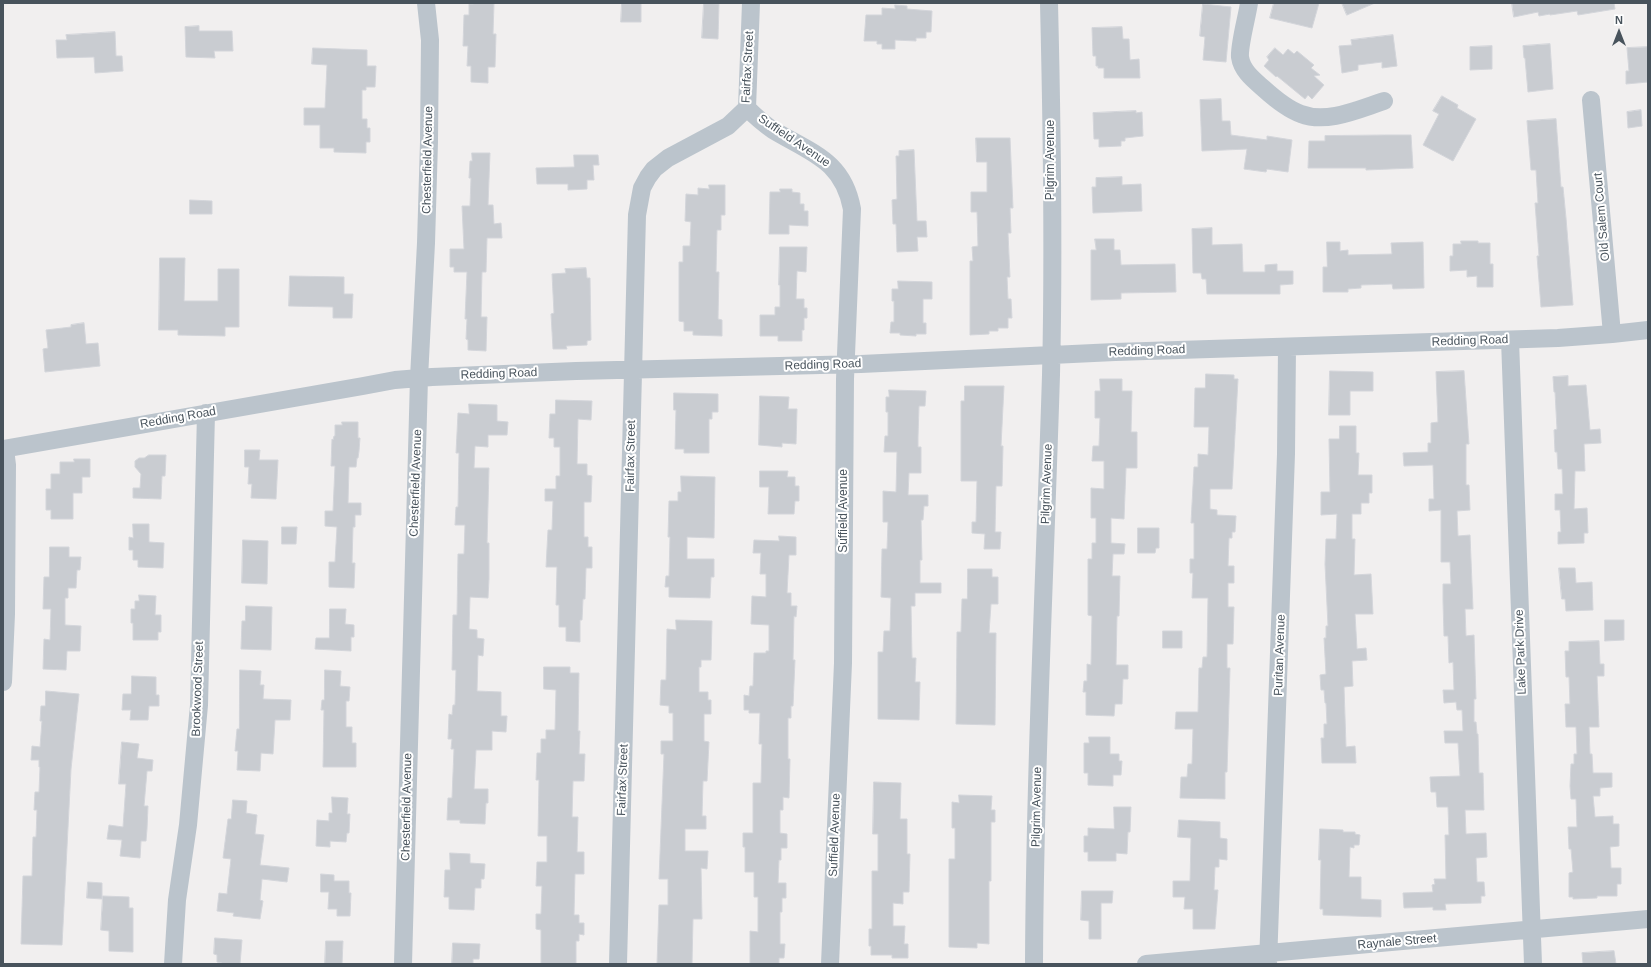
<!DOCTYPE html>
<html>
<head>
<meta charset="utf-8">
<style>
  body { margin:0 }
  #map { position:relative; width:1651px; height:967px; overflow:hidden; background:#f1efef; font-family:Arial,sans-serif }
  canvas { display:block }
  .frame { position:absolute; inset:0; border:4px solid #48535c; pointer-events:none }
  .north { position:absolute; left:1599px; top:12px; width:40px; height:40px; -webkit-text-stroke:3px #fff; paint-order:stroke; rotate:0deg; font-size:11px; font-weight:700; line-height:16px; text-align:center; color:#48535c }
  .north::after { content:''; display:block; margin:auto; width:14px; height:18px; background:#48535c; clip-path:polygon(50% 0,100% 100%,50% 72%,0 100%) }
</style>
</head>
<body>
<div id="map">
<canvas width="1651" height="967"></canvas>
<div class="frame"></div>
<div class="north">N</div>
</div>
<script>
const context = document.querySelector('canvas').getContext('2d');
context.lineJoin = 'round';
function paint(path, color) {
  context.fillStyle = color;
  context.fill(path, 'evenodd');
}
function stroke(path, color, width, dash) {
  context.strokeStyle = color;
  context.lineWidth = width;
  context.lineCap = dash ? 'butt' : 'round';
  context.setLineDash(dash || []);
  context.stroke(path);
}
function drawText(font, color, halo, rows, align = 'center') {
  context.font = font + ' Arial,sans-serif';
  context.lineWidth = 4;
  context.setLineDash([]);
  context.textBaseline = 'middle';
  context.strokeStyle = halo;
  context.fillStyle = color;
  for (const [text, x, y, turn = 0] of rows) {
    context.save();
    context.translate(x, y);
    context.rotate((+turn || 0) * Math.PI / 180);
    context.textAlign = isNaN(turn) ? turn : align;
    if (halo) context.strokeText(text, 0, 0);
    context.fillText(text, 0, 0);
    context.restore();
  }
}
const building = new Path2D(`
  M473 3H494L493 34H496L495 67H488V83L471 82V66H467L468 46H463L464 15H469V4H473Z
  M622 3H641V22H621Z
  M704 3 719 4 718 39 702 38Z
  M1274 3H1319L1312 28 1270 18Z
  M1342 3H1375L1347 15Z
  M1512 3H1614L1615 9 1578 15 1577 11 1550 15V14L1539 16 1538 12 1514 17Z
  M1203 4 1231 7 1226 62 1203 60 1205 37 1200 36Z
  M895 5 907 6V9L932 11 931 32H926V38H916V41L895 40V49H882V44H877V41H864L866 15H882V8L895 9Z
  M199 26V31H232L233 51H214L215 58 186 57 185 27Z
  M1122 27 1123 39H1129L1130 60 1139 59 1140 78H1104V68H1098V66H1096V56H1093L1092 28Z
  M115 32 116 56H122L123 71 95 73 94 57 57 58 56 40H67L66 35Z
  M1393 35 1397 66 1382 68V62L1358 65V70L1342 73 1339 46 1352 45 1351 40Z
  M1550 44 1553 89 1528 92 1525 58H1524L1523 46Z
  M1492 46V69L1470 70V47Z
  M1648 47V82L1626 84V71H1629L1627 48Z
  M313 48 367 50V66H376L375 87H366V90H362V119H367V128H370V142H366V153L334 152V148H320V125H304V108H325L327 65 312 64Z
  M1275 48 1283 55 1288 49 1294 54 1297 51 1314 65 1311 68 1320 75 1314 76 1324 85 1312 99 1308 95 1305 99 1277 76 1276 77 1264 66 1269 60 1267 57Z
  M1442 96 1458 105 1457 108 1476 119 1453 161 1423 145 1439 114 1433 111Z
  M1221 99 1222 121H1230L1231 135 1267 140V136L1292 140 1288 172 1267 169 1266 172 1244 169 1247 149 1202 151 1200 100Z
  M1641 110 1642 126 1628 128 1627 112Z
  M1136 111V113L1142 112 1143 136 1125 138V141H1121V146L1099 147V139H1094L1093 113Z
  M1556 119 1561 187H1563L1566 218 1573 305 1541 307 1537 256H1539L1535 203H1538L1536 170H1531L1527 121Z
  M1385 135H1411L1413 168 1366 170V168H1308L1309 141H1325V136Z
  M976 138H1010L1013 208H1010L1011 233H1008L1010 277H1007L1008 299H1011L1012 318H1008V328H998V331H989V334L970 335V261H973L972 247 978 246 977 212H971V192H987V162H977Z
  M914 150 917 221H926L927 237H917L918 251 897 252 896 224H893L892 200 897 199 896 156H899V151Z
  M472 153H490L488 205H493L494 224 501 223 502 238H487L486 272H482L481 317H487L486 351 468 350V340L466 339 467 319H465L467 272H454V267H450V249H464L462 206H470L471 178H469L470 161H472Z
  M574 155H598L599 165H593L594 180H587V189L568 190V184H537L536 168 574 167Z
  M1122 177V185L1141 184 1142 211 1093 213 1092 187H1096V178Z
  M709 185H725V215H721V230H717L716 272H719L718 319 722 320V336L693 335V331H684V322L679 321V262H683V246H690L691 222 685 221 686 194 698 195V188L709 189Z
  M780 189H792V192L800 193V204H804V211H808V226L789 225V234H769L770 192H780Z
  M190 200 212 201V214H190Z
  M1212 228V245L1242 244 1243 272H1265V265L1277 264V271H1293V284L1280 285V294H1207L1206 279H1202L1201 273H1193L1192 229Z
  M1095 239H1114V250H1120L1121 265 1175 264 1176 292 1121 293V299L1091 300V250H1096Z
  M1461 241H1478V243H1490V264H1493V287H1477V276L1467 277V270L1450 271V256H1453V244H1461Z
  M1327 242H1340V251L1348 250V255L1392 254 1391 243 1423 242 1424 288 1393 289 1392 284 1361 285V288L1348 289V292H1323V267H1327Z
  M780 247H807L806 272 797 271 796 299H804V308H807V318H804V330H802V341H778V336H760V315H775V307H780V285H779Z
  M160 258H185L184 301H218V269H239V327H225V336L178 335V330H159Z
  M586 268 587 278H590L591 340 587 341V345L566 346 567 349H553L551 314 554 313 552 274 566 273 565 269Z
  M290 276 344 277V294H353L352 318H333V307L289 306Z
  M898 281 932 282V299H923V323H926V334H916V336L900 335V333H890L891 322H894V301H892V289H898Z
  M84 323 86 344 98 343 100 366 45 372 43 349 48 348 46 330 71 327V325Z
  M1330 371 1373 372V391H1350V415H1329Z
  M1464 371 1469 444H1466V485H1469L1470 510 1457 511 1458 536 1470 535 1473 609H1465L1466 636 1474 635 1476 699H1474V722H1476L1477 734H1478L1479 773H1483L1484 810H1465L1466 834 1486 833 1487 857 1476 858 1477 882H1484L1485 896H1481V903L1445 904 1446 910H1433V907L1404 908 1403 893 1433 892 1432 885 1435 884 1434 879H1446L1445 835H1449L1448 807H1437L1436 792H1431L1430 777 1460 776 1458 743H1445L1444 731H1463L1462 710H1457L1456 702 1444 703 1443 690H1454L1453 662 1449 663 1448 636H1444L1443 601V584H1451L1450 562H1441V510L1429 511V499H1434L1433 465 1404 466 1403 453 1428 452V443H1431V423L1438 422 1436 372Z
  M1206 374 1234 375V379H1238L1232 489H1210V509L1217 510V515L1236 516 1235 532H1232V538H1229L1228 566H1234V583H1228V607H1234L1233 644H1227V668H1230L1227 772H1225V799L1180 798 1181 777H1187L1188 764H1192L1193 729H1175L1176 712H1198L1199 668H1202L1203 657H1207L1208 598H1192L1193 573H1190V559H1194V523H1191L1194 467H1198V454L1208 455 1209 427H1194L1195 388H1205Z
  M1568 376V386L1586 385 1590 430 1600 429 1601 443 1584 444 1585 471H1575L1574 509 1587 508 1588 533H1584V543L1558 544V532H1561L1560 510H1555V494H1563L1562 469H1558L1557 452H1555L1554 430 1557 429 1555 392H1554L1553 377Z
  M1100 379H1122V391H1132L1131 432H1137V468H1126L1124 519 1111 518V543L1125 544 1124 554H1113L1112 576H1120L1119 616H1117L1116 665H1128V679H1123L1122 704H1115L1114 716 1086 715V692H1083L1084 681H1087V664L1091 665 1092 616 1088 615V559H1092V543H1096V518H1091V488L1104 489V461H1092L1093 446H1099L1100 418H1095V391H1100Z
  M965 386H1004L1001 446H1003L1002 486H996L995 532H1001L1000 549H984L985 534 972 533V522H976L977 481H961V401H964Z
  M889 390 926 391 925 406H919L918 437V447H921V473H909L908 495H928V506H924L923 520H921L922 560H920V583H941V593H915V606H911L912 658H916L915 682H920L919 720 878 719V652H883L884 631H890L891 598 881 597 882 549H887L888 522H883V491L896 492 897 452H884L885 436H888V412H886V397H889Z
  M674 393 718 394V412H712V419H709V453H684V449H675L676 410H674Z
  M760 396 789 397 788 409H797L796 444 782 443V447L759 445Z
  M556 400 592 401 591 420 578 419 577 464H587V475L592 476 591 502H584V537H588V547H592V568H586L585 599H583L582 620H580V642L566 641V627H559V605H556L557 567H546L548 530H552L553 501H545V489H556V476H560V447H554V438H549L550 414H555Z
  M469 404 497 405V421L508 422 507 435H488V447L475 446 474 468H489L487 543H489V579L488 598 470 597 469 629 477 630V638L484 639 483 656 478 655 477 691 501 692V716H507L506 732 492 731V750H476L474 789H488V803H486L485 824 460 823V820H447L448 798H452L454 749H451L452 739H448L449 714 452 715 453 705H455L456 670H452L453 615H457L458 554H464L465 525H455L456 507H458L459 453H456L458 413 469 414Z
  M342 422H358V438H360L359 451 358 458H357L356 467H349L348 503H361V515H355V527H353L352 563H355L354 588 329 587V562H335L337 527 325 526V511H333L335 466H331L332 439 333 440 334 436H335V425H342Z
  M1340 426H1356V453H1359L1358 475H1372V493H1369V503H1361V514H1352V539H1355L1354 575 1371 574 1373 614H1355L1357 649 1366 648 1367 660 1352 661 1353 686 1344 687 1346 747 1355 746 1356 763H1322L1321 738H1324V724H1327L1326 703H1325L1324 690H1321L1320 675 1326 674 1324 638H1326V626H1328L1325 564 1326 539H1336L1337 514 1321 515V492H1330L1329 439H1339Z
  M245 450H260L259 460H278L276 499 251 498 252 484H248L249 467H245Z
  M149 455H166L165 476H162L161 499 133 498V488H140L141 474 135 467V461L139 458H144Z
  M74 459H90V477H82V493H73V519H51V510H46V489H51V474H60V462H74Z
  M760 471H788L787 477H795V486H799V501H795L794 514H768L769 487H760Z
  M681 476 715 477 714 538 687 537V559H714V577H711L710 598 669 597V587H665L666 576H669L670 537H668L669 501H678V492H681Z
  M133 524H149V542L164 543 163 568 138 567V560H133V550H129V537L133 538Z
  M282 527H297L296 544H282Z
  M1138 528H1159V548H1156L1155 553H1138Z
  M779 536 796 537V555H789L787 593H791V606H797L796 617 794 616 793 660H795L793 706H791V718H788V759H790L789 798 783 797V810H780V833L787 834V848H781V860H779L778 883H786V898H782V912H780V944H785L784 958H779V964H750V931L758 932V897H754V872H745V847H743V833H753V783H761L762 744H759L760 713H749V710H744V695L749 696 750 686H753L754 653H766V651H769V625L751 624 752 596 766 597V574H760L761 553H753L754 540 779 541Z
  M243 540 268 541 267 584 242 583Z
  M50 547H69V557H81L80 570H77L76 588H68V598H65V625L81 626 80 651H67L66 670 43 669 44 639 50 640 51 609H43L44 577H49Z
  M1559 568H1575L1576 583 1592 582 1593 610 1566 611 1565 599H1562Z
  M968 569H992V577H998V604H991L989 633H996L995 725 956 724 957 632H961L962 599H967Z
  M139 595 156 596 155 615H161V632H158V640H133V623H131V609H135V601H139Z
  M246 606 272 607 271 650 241 649 242 621H245Z
  M330 609H346L345 624 354 625V637H351V651L315 649 316 638H329Z
  M676 620 712 621 711 660H701V667H699V692H708V700H711V714H704V741L709 742 707 781H703L702 816H706V829H685V851H708L707 869 701 868 702 919H693L692 964H657L659 905H668V879H659L664 754H661V741H673V713H669V706L660 705 661 680H666L667 629 676 630Z
  M1605 620H1624V640L1605 641Z
  M1163 631H1182V648H1163Z
  M1599 641 1600 664H1604V676H1597L1599 727H1589L1590 754H1592L1593 773H1612V787L1600 788V796H1593L1595 817 1613 816V824H1619V846L1610 847 1611 868H1621V884H1617V896H1597V898L1573 899V897H1569V873L1573 872 1571 849H1569L1568 827H1577L1576 799H1571L1570 786 1571 764H1574V754H1577L1576 727H1566L1565 704H1570L1569 677H1566L1565 651H1569V642Z
  M544 667H570V673H579L578 731H580L579 754H585L584 781H573L572 817H578L577 852H584V874H575L574 915H579V923H584V935L579 934V941H576V964H541V930L536 929V914H541L542 886H536L537 862H547V836H538L539 780H536L537 753H541V739H546V730H555L556 690 544 689Z
  M240 670 261 671 260 685H264L263 699 291 700 290 720H275L273 754 261 753 260 771 237 770 238 751H235L237 729H239Z
  M325 670 341 671 340 686 350 687 349 701H346V727H352V743H356V767H323L324 710H321L322 700H324Z
  M132 676 156 677V695H159V706H149L148 720H130L131 710H122L123 694H131Z
  M46 691 79 694 71 769 62 945 21 944 23 876H32L33 837H36L37 810H34L35 792H39L40 767H39V760H31L32 746 40 747 42 721H40L41 706H45Z
  M1089 737H1110V754H1119V761H1122L1121 775H1113V786L1088 785V773H1084V743H1089Z
  M122 742 139 744 137 758 153 760 152 771H147L144 806H148L147 829 146 841H141L140 858 120 856 122 840 107 839 109 825 123 827 126 784H119Z
  M874 782 901 783 900 819H907V854H910L909 892H903V904L893 903V926H905L904 944H908V958H892V955H871V946H869V929H872V871H878V834H873Z
  M959 795 992 796 991 810H995V822H991V881H989V944L977 943V948L949 947V859H955V828H952V802L959 803Z
  M332 797 348 798 347 814H350L349 833H347L346 842 330 841V847L316 846 317 820 329 821V813H332Z
  M233 800 247 801 246 813 257 815 255 834 264 835 260 865 289 868 287 882 262 879 260 900 263 901 260 919 233 916 234 913 217 911 219 893 227 894 231 859 223 858 228 819H231Z
  M1114 807H1131L1130 832H1128L1127 854 1116 853V861H1088V852H1084V836H1088V828L1114 829Z
  M1179 820 1220 822V838L1227 839V860L1219 859V867H1215L1214 890H1218L1215 929H1193V909H1184L1185 897H1173V881H1190L1191 838 1178 837Z
  M1320 829 1343 830V832H1355V834L1360 835 1359 845H1354V848L1350 847 1349 877H1361V899L1381 900V917L1323 915V909H1320L1321 860H1319Z
  M450 853 470 854V863L485 864 484 879H481V888H475L474 910 449 909V897H444L445 870H450Z
  M321 874 334 875V881H349V893H351L350 916H337V909H328L329 892H321Z
  M88 882 102 883V899L87 898Z
  M1082 891H1113L1112 903H1101V939H1089V921L1081 920Z
  M103 896 129 897V908H133V952L109 951V931L101 930Z
  M215 938 242 940 240 964H222V963L217 962V955L214 954Z
  M326 941H343L342 964H325Z
  M453 943 480 944 479 959H473V964H452Z
  M1614 951 1616 964H1583L1582 953Z`);
paint(building, '#c9ccd1');
stroke(building, '#d3d5da', 1);
stroke(new Path2D(`
  M1249 3C1247 17 1239 45 1240 57 1242 71 1254 80 1263 88 1274 98 1287 109 1301 114 1327 124 1359 109 1384 101
  M1591 100 1612 334
  M747 108C755 116 764 124 773 130 811 153 843 160 852 209L845 379 843 663 830 964
  M1510 340 1533 964
  M3 449 363 386 395 380 432 377 576 371 861 364 1115 352 1558 338 1612 334 1648 330
  M3 682 6 614 7 465 5 449
  M173 964 177 900 188 825 199 705 206 413
  M403 964 419 378 426 243 429 142 430 40 426 3
  M618 964 637 215 642 188 648 177 654 169 668 158 728 126 747 108 751 3
  M1034 964C1035 768 1045 571 1051 375 1054 251 1052 127 1049 3
  M1146 964 1648 919
  M1268 964 1286 454 1287 347`), '#bbc4cc', 18);
drawText('12px', '#48535c', '#fff', [
  ["Fairfax Street",748,67,-87],
  ["Suffield Avenue",794,141,34],
  ["Chesterfield Avenue",428,160,-89],
  ["Pilgrim Avenue",1051,160,-90],
  ["Old Salem Court",1602,217,-95],
  ["Redding Road",1470,341,-2],
  ["Redding Road",1147,351,-2],
  ["Redding Road",823,365,-2],
  ["Redding Road",499,374,-2],
  ["Redding Road",178,418,-10],
  ["Fairfax Street",631,456,-89],
  ["Chesterfield Avenue",416,483,-88],
  ["Pilgrim Avenue",1047,484,-88],
  ["Suffield Avenue",844,511,-90],
  ["Lake Park Drive",1521,652,-92],
  ["Puritan Avenue",1280,655,-88],
  ["Brookwood Street",198,689,-88],
  ["Fairfax Street",623,780,-88],
  ["Chesterfield Avenue",407,807,-89],
  ["Pilgrim Avenue",1037,807,-89],
  ["Suffield Avenue",835,835,-88],
  ["Raynale Street",1397,942,-5]
]);
</script>
</body>
</html>
